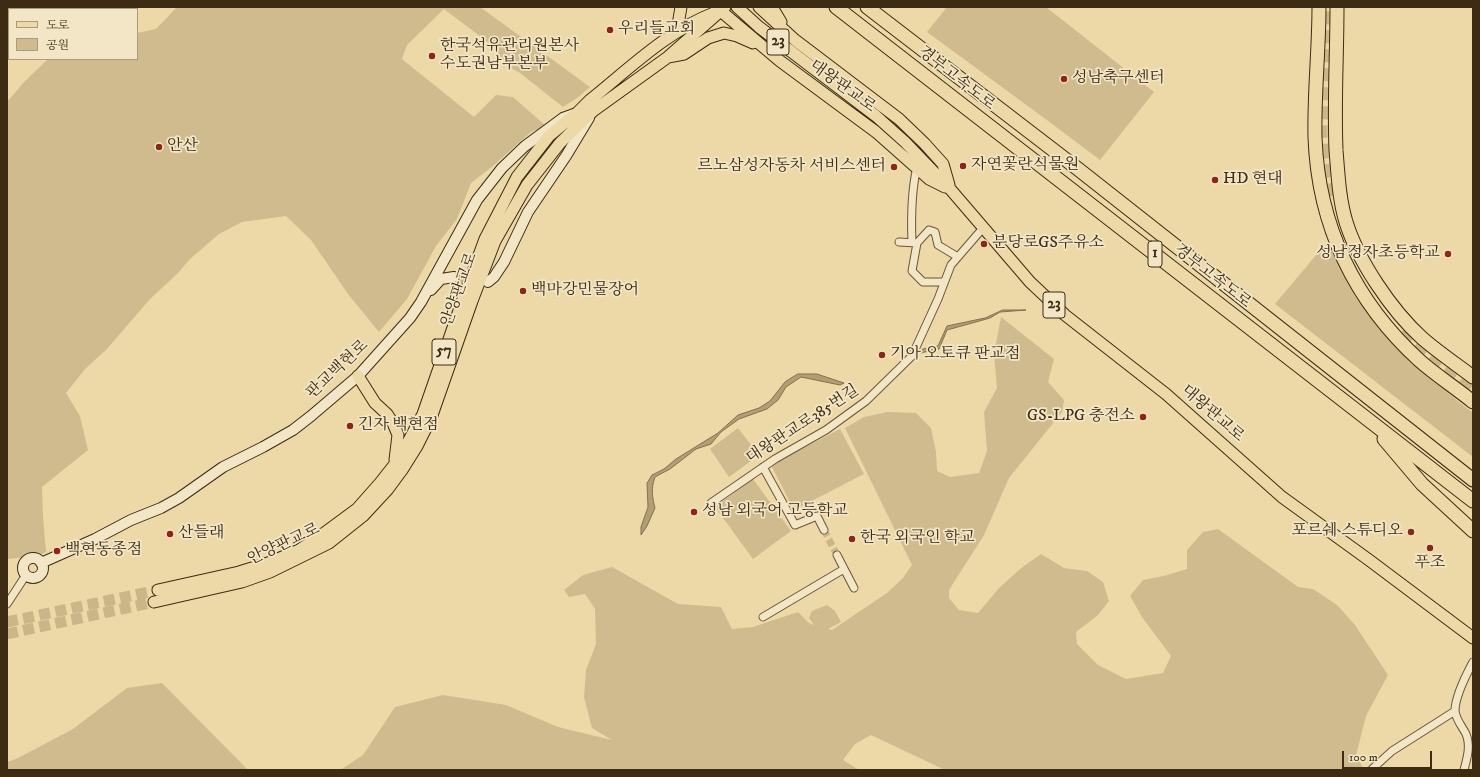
<!DOCTYPE html>
<html>
<head>
<meta charset="utf-8">
<style>
  body { margin:0 }
  #map { position:relative; width:1480px; height:777px; overflow:hidden; background:#edd9a7; font-family:"IM FELL DW Pica","Noto Serif KR",serif }
  canvas { display:block }
  .frame { position:absolute; inset:0; border:8px solid #3d2b13; pointer-events:none }
  .legend { position:absolute; left:8px; top:8px; width:130px; height:52px; box-sizing:border-box; background:#f3e6c6; border:1px solid #aa9b7e; margin:0; padding:5px 7px; list-style:none; font-size:12px; color:#3d2b13 }
  .legend li { display:flex; align-items:center; gap:8px; height:20px }
  .legend b { width:20px; border:1px solid #aa9b7e }
  .scale { position:absolute; left:1342px; top:751px; width:90px; height:18px; box-sizing:border-box; border:2px solid #3d2b13; border-top:0; padding-left:5px; font-size:12px; line-height:14px; white-space:nowrap; color:#3d2b13; -webkit-text-stroke:3px #f3e6c6; paint-order:stroke }
</style>
</head>
<body>
<div id="map">
<canvas width="1480" height="777"></canvas>
<div class="frame"></div>
<ul class="legend">
<li><b style="height:5px;background:#edd9a7"></b>도로</li>
<li><b style="height:11px;background:#cfbb8e"></b>공원</li>
</ul>
<div class="scale">100 m</div>
</div>
<script>
const context = document.querySelector('canvas').getContext('2d');
context.lineJoin = 'round';
function paint(path, color) {
  context.fillStyle = color;
  context.fill(path, 'evenodd');
}
function stroke(path, color, width, dash) {
  context.strokeStyle = color;
  context.lineWidth = width;
  context.lineCap = dash ? 'butt' : 'round';
  context.setLineDash(dash || []);
  context.stroke(path);
}
function drawText(font, color, halo, rows, align = 'center') {
  context.font = font + ' "IM FELL DW Pica","Noto Serif KR",serif';
  context.lineWidth = 3.5;
  context.setLineDash([]);
  context.textBaseline = 'middle';
  context.strokeStyle = halo;
  context.fillStyle = color;
  for (const [text, x, y, turn = 0] of rows) {
    context.save();
    context.translate(x, y);
    context.rotate((+turn || 0) * Math.PI / 180);
    context.textAlign = isNaN(turn) ? turn : align;
    if (halo) context.strokeText(text, 0, 0);
    context.fillText(text, 0, 0);
    context.restore();
  }
}
paint(new Path2D(`
  M177 7H480L590 87 577 98 563 107 520 73 509 67 489 43 444 9 407 45 402 59 474 117 496 95 513 97 546 126 531 132 493 166 471 183 457 219 436 246 407 299 379 332 348 294 311 240 286 216 242 222 219 234 190 259 177 274 150 299 106 350 85 369 66 393 80 416 88 450 42 487 43 516 46 552 38 556 7 559V102L25 81 48 59H137V33L156 29Z
  M947 7H1046L1154 92 1100 160 1055 126 927 32Z
  M1327 242C1337 258 1343 277 1354 294 1384 341 1429 378 1473 413V457L1275 304Z
  M1001 317 1054 359 1048 382 1064 400 1062 412 1009 478 984 535 949 590V598L959 610 978 613 999 588 1020 569 1041 554 1064 568 1087 571 1103 582 1109 601 1098 615 1076 632 1077 644 1098 665 1126 679 1163 673 1171 656 1142 617 1130 596 1143 580 1164 576 1187 569V550L1203 532 1218 529 1298 587 1313 589 1337 605 1355 625 1388 675 1366 716 1356 755 1364 770H945L871 735 855 744 843 760 859 770H340L363 755 395 707 443 695 506 705 558 727 612 740 592 728 584 697 586 670 596 644 595 609 585 594 569 597 564 590 583 575 612 567 678 604 721 607 732 629 753 627 798 612 809 623 814 625 809 618 812 611 827 605 835 611 841 622 828 629 832 630 887 593 903 578 912 565 845 428 864 417 887 412 916 413 931 428 936 452 937 471 950 477 979 473 987 451 984 412 997 388 994 354Z
  M738 428 759 455 729 477 710 449Z
  M840 429 864 474 794 510 771 465Z
  M753 479 791 531 753 559 715 507Z
  M162 683 248 770H7V762L18 758 73 729 127 688Z`), '#cfbb8e');
const water = new Path2D(`
  M1003 310H1026L1000 312 990 318 947 330 939 349 920 353V351L923 349 938 346 947 326 985 318Z
  M798 374H817L844 383 840 385 801 377 786 387 778 400 767 409 739 419 721 432 711 444 696 449 670 469 655 477C651 488 652 497 655 508L647 526 641 535V527L648 507 647 483 652 475 664 469 676 459 718 433 738 415 759 408 770 401 785 382Z`);
paint(water, '#b19e75');
stroke(water, '#83704e', 1);
stroke(new Path2D(`
  M824 530 837 555`), '#cab689', 7, [7, 3.5]);
stroke(new Path2D(`
  M454 277 478 280`), '#cab689', 10, [10, 5]);
stroke(new Path2D(`
  M7 622 158 590
  M7 634 154 602`), '#cab689', 11, [11, 5.5]);
stroke(new Path2D(`
  M1329 145 1331 175 1336 201
  M1323 157 1321 133 1327 7
  M1400 334 1473 394`), '#cab689', 13, [13, 6]);
const street = new Path2D(`
  M52 9 54 7
  M7 54 9 52
  M899 242 917 243 929 230 935 232 938 245 958 257
  M912 242C911 217 911 192 917 167
  M917 243 912 271 923 282H944
  M763 467 795 525 817 516 824 530
  M711 503 775 459 826 430 866 401 912 356 938 299 951 265 983 228
  M837 555 854 588
  M7 604 26 575
  M763 617 844 569
  M1371 770 1392 751 1455 711
  M1464 770C1467 758 1471 746 1466 734 1462 726 1456 720 1455 711 1455 696 1466 675 1473 662`);
const secondary = new Path2D(`
  M488 282 494 277 504 262 528 212 566 156 589 118
  M431 290 441 279 454 277
  M23 568a10 10 0 1 1 20 0a10 10 0 1 1-20 0Z
  M41 563 95 539 131 520 161 508 179 498 223 467 263 447 293 430 311 416 358 376 410 318 421 302 477 200 502 168 525 146 563 118 574 114`);
const primary = new Path2D(`
  M716 7 780 61 876 132 929 179 945 187
  M737 7 759 27 876 116 905 142 951 190 1030 282 1065 315 1166 394 1282 497 1369 560 1473 638
  M759 7 795 40 899 119 925 144 943 164 949 185
  M772 7 781 22
  M672 34 678 25 681 7
  M668 57 684 54 708 38 724 33 737 36 753 43
  M358 376 375 403 387 414 393 423 398 435 395 460
  M158 590 239 572 268 563 299 550 323 534 357 509 380 483 395 464 408 442 423 414 463 299 485 239 517 177 549 136 578 112 590 100C629 69 667 31 714 13
  M154 602 242 582 270 572 329 543 363 516 388 489 402 470 417 446 431 418 472 301 495 241 527 185 560 143 593 111 668 57 725 7`);
const highway = new Path2D(`
  M836 7 1473 501
  M867 7 1078 169 1473 480
  M1319 7C1319 50 1314 94 1315 137 1318 226 1355 302 1420 361 1437 376 1456 388 1473 402
  M1337 7C1337 55 1334 102 1336 150 1338 174 1339 199 1346 222 1358 261 1392 311 1422 338 1438 352 1456 364 1473 377
  M1384 439 1422 484 1473 531`);
stroke(street, '#695638', 9);
stroke(secondary, '#3d2b13', 12);
stroke(primary, '#3d2b13', 13);
stroke(highway, '#3d2b13', 15);
stroke(street, '#f3e6c6', 7);
stroke(secondary, '#f3e6c6', 10);
stroke(primary, '#edd9a7', 11);
stroke(highway, '#edd9a7', 13);
for (const [x, y, r, color] of [
  [610,30,4,"#8f2418"],
  [432,56,4,"#8f2418"],
  [1064,79,4,"#8f2418"],
  [159,147,4,"#8f2418"],
  [963,166,4,"#8f2418"],
  [894,167,4,"#8f2418"],
  [1215,180,4,"#8f2418"],
  [984,244,4,"#8f2418"],
  [1448,254,4,"#8f2418"],
  [523,291,4,"#8f2418"],
  [882,355,4,"#8f2418"],
  [1143,417,4,"#8f2418"],
  [350,426,4,"#8f2418"],
  [694,512,4,"#8f2418"],
  [1411,532,4,"#8f2418"],
  [170,534,4,"#8f2418"],
  [852,539,4,"#8f2418"],
  [1430,548,4,"#8f2418"],
  [57,551,4,"#8f2418"]
]) {
  const dot = new Path2D();
  dot.arc(x, y, r, 0, 2 * Math.PI);
  context.fillStyle = color;
  context.fill(dot);
  stroke(dot, '#f3e6c6', 1.5);
}
for (const [x, y, w] of [
  [778,42,22],
  [1155,254,14],
  [1054,305,22],
  [444,352,24]
]) {
  const box = new Path2D();
  box.roundRect(x - w / 2, y - 13, w, 26, 3);
  context.fillStyle = '#f3e6c6';
  context.fill(box);
  stroke(box, '#3d2b13', 1);
}
drawText('bold 15px', '#3d2b13', null, [
  ["23",778,42],
  ["1",1155,254],
  ["23",1054,305],
  ["57",444,352]
]);
drawText('16px', '#3d2b13', '#f3e6c6', [
  ["우리들교회",618,30],
  ["한국석유관리원본사",440,47],
  ["수도권남부본부",440,65],
  ["성남축구센터",1072,79],
  ["안산",167,147],
  ["자연꽃란식물원",971,166],
  ["르노삼성자동차 서비스센터",886,167,"right"],
  ["HD 현대",1223,180],
  ["분당로GS주유소",992,244],
  ["성남정자초등학교",1440,254,"right"],
  ["백마강민물장어",531,291],
  ["기아 오토큐 판교점",890,355],
  ["GS-LPG 충전소",1135,417,"right"],
  ["긴자 백현점",358,426],
  ["성남 외국어 고등학교",702,512],
  ["포르쉐 스튜디오",1403,532,"right"],
  ["산들래",178,534],
  ["한국 외국인 학교",860,539],
  ["백현동종점",65,551],
  ["푸조",1430,564,"center"]
], 'left');
drawText('16px', '#3d2b13', '#f3e6c6', [
  ["경부고속도로",956,79,38],
  ["대왕판교로",842,87,36],
  ["경부고속도로",1212,277,38],
  ["안양판교로",460,290,-70],
  ["판교백현로",338,370,-43],
  ["대왕판교로",1212,414,41],
  ["대왕판교로385번길",803,425,-33],
  ["안양판교로",284,545,-25]
]);
</script>
</body>
</html>
